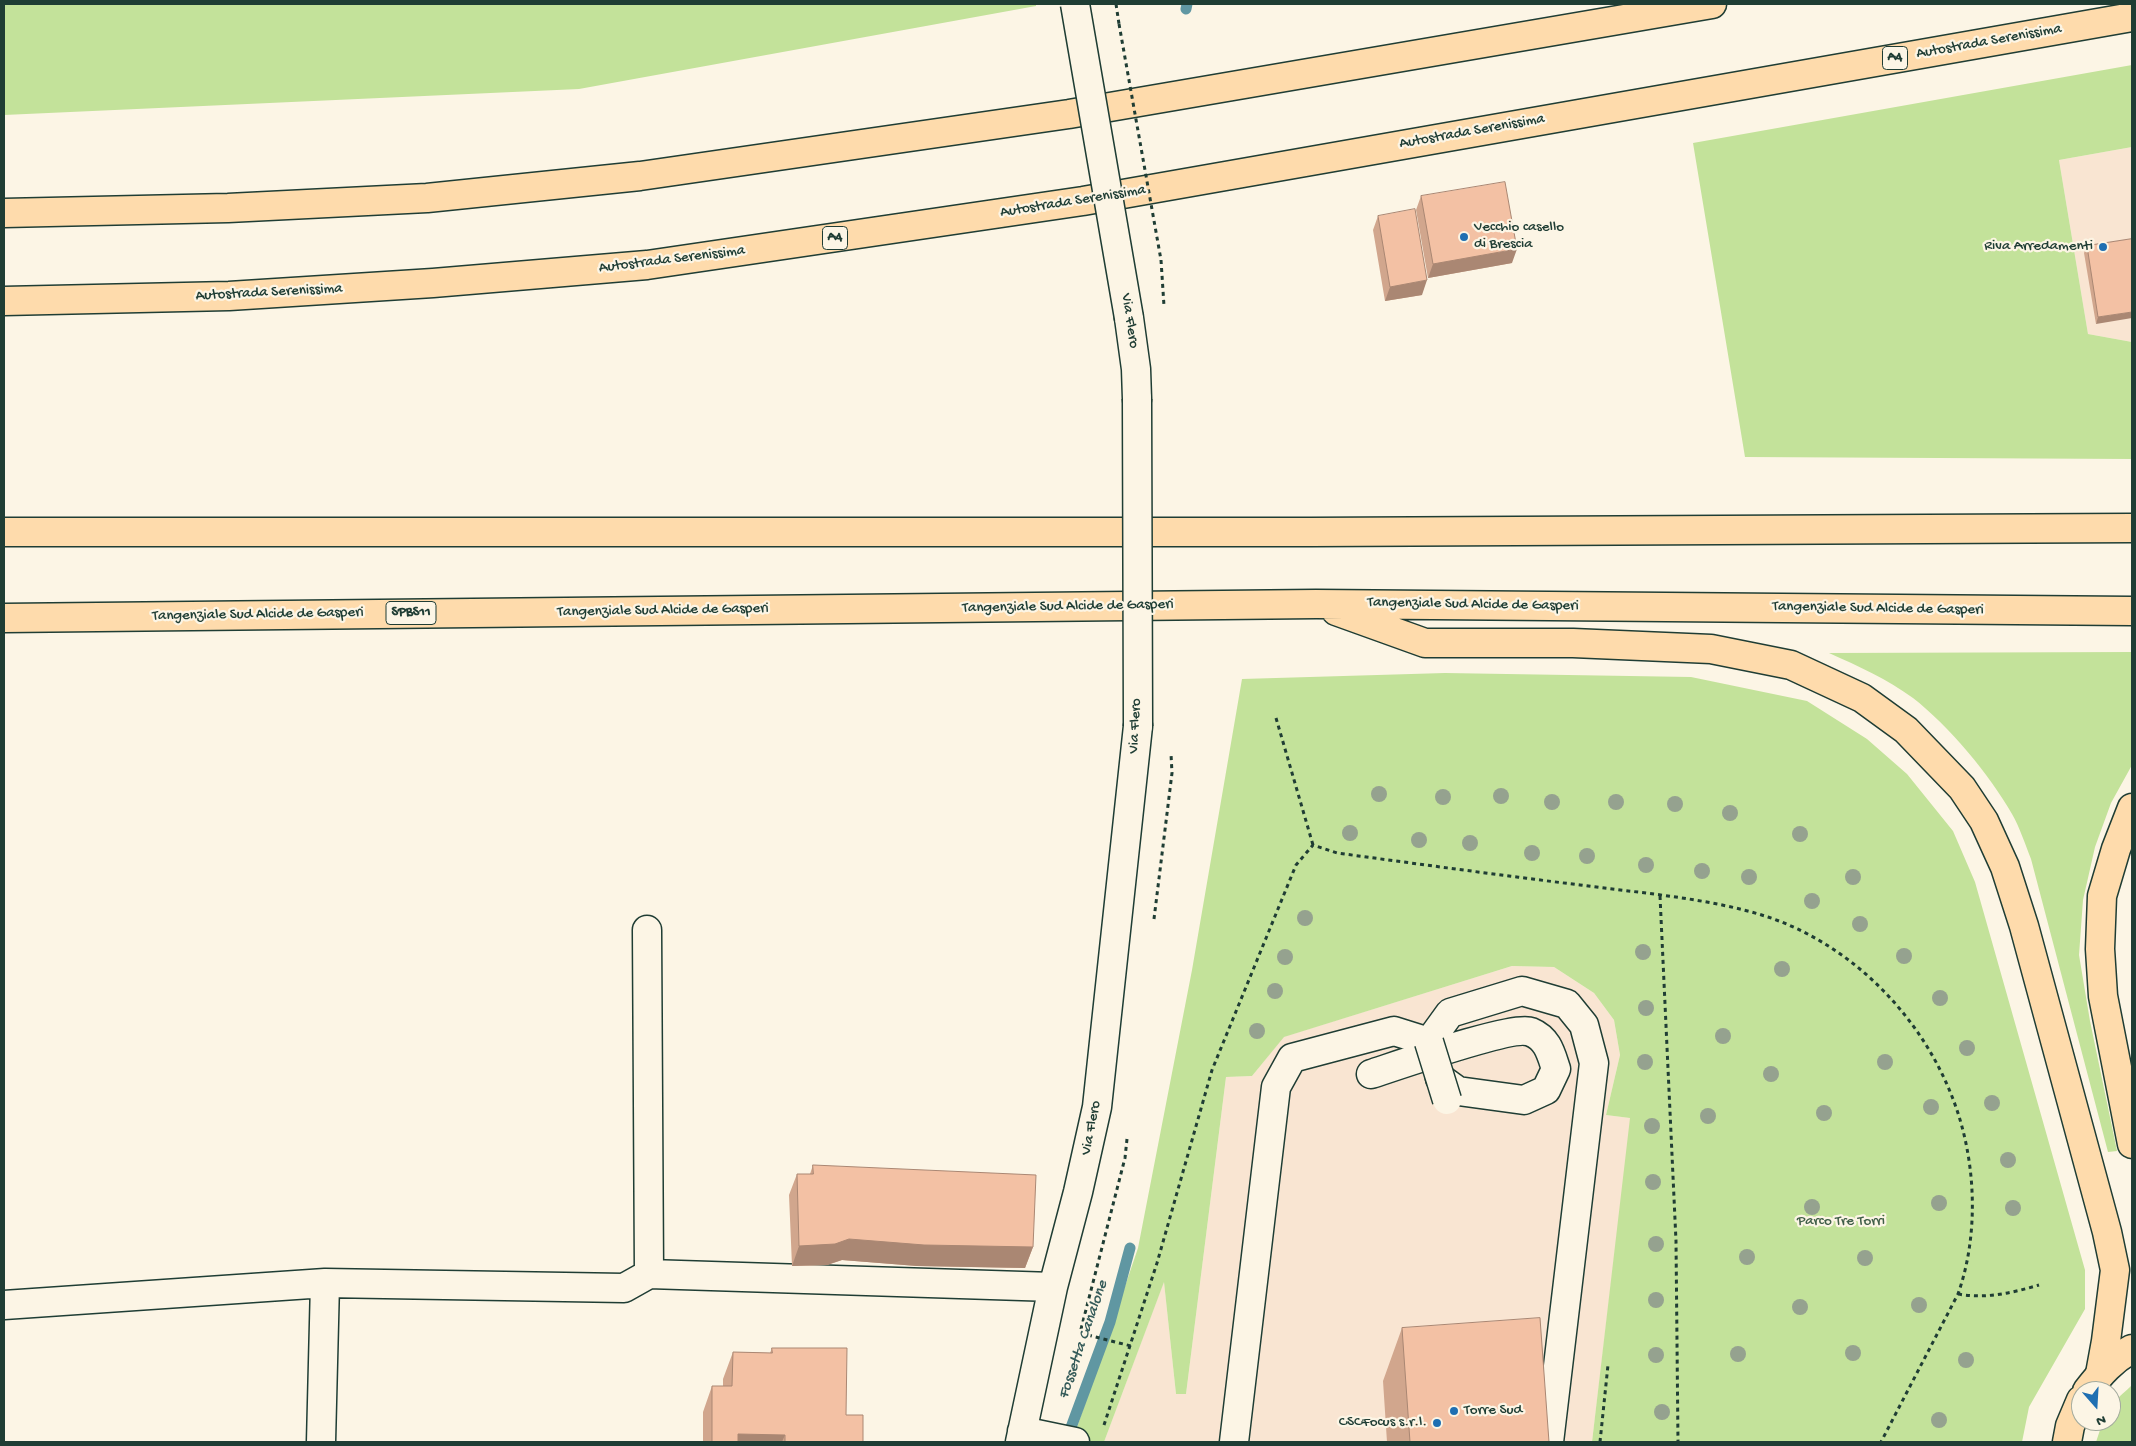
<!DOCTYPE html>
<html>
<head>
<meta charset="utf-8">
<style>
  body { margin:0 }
  #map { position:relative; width:2136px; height:1446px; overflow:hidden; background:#fcf5e5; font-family:"Gochi Hand",sans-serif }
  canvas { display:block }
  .frame { position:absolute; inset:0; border:5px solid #1f3d34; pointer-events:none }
  .north { position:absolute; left:2071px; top:1381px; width:50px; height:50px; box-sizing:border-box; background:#fcf5e5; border:1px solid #a4ab9e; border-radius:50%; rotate:161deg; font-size:14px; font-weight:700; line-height:20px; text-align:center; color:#1f3d34 }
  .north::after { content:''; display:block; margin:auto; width:18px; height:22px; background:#1f6fb2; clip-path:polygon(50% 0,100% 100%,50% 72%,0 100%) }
</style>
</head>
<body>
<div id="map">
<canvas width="2136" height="1446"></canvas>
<div class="frame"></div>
<div class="north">N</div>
</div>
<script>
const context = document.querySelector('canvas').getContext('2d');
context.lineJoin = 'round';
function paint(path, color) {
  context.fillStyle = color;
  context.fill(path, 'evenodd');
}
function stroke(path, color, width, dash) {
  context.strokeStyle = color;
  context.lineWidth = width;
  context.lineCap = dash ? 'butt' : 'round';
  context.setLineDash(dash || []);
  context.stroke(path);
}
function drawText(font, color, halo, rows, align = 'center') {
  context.font = font + ' "Gochi Hand",sans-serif';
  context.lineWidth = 4.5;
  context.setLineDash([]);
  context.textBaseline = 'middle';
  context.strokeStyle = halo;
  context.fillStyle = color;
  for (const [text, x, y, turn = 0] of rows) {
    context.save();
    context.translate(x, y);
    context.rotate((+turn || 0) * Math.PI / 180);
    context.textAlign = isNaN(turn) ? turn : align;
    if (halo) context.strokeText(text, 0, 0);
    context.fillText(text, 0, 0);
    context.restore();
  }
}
paint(new Path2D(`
  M2132 147V342L2088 334 2059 160Z
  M1512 966 1554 967 1594 993 1614 1020 1620 1055 1606 1115 1631 1118 1592 1442H1104L1164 1281 1176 1394H1186L1226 1077 1252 1076 1283 1037Z`), '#f9e5d2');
paint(new Path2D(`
  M4 4H1036V6L579 89 4 115Z
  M2132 65V147L2059 160 2088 334 2132 342V459L1745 457 1693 143Z
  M2132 652V765L2111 803 2095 847 2083 900 2079 955 2090 1021 2117 1151 2108 1152 2031 859C2025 844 2020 828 2012 814 1990 775 1948 725 1913 698 1887 679 1858 666 1829 653Z
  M1445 673 1691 677 1807 701 1867 739 1907 774 1953 831 1975 882 2085 1270V1309L2029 1407 2022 1442H1592L1630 1118 1606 1115 1620 1055 1614 1020 1594 993 1554 967 1512 966 1284 1037 1252 1076 1226 1077 1186 1394H1176L1164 1282 1104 1442H1072L1138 1248 1192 970 1242 679Z
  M2132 1385V1442H2096L2103 1421H2111C2111 1400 2118 1399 2132 1385Z`), '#c3e29a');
stroke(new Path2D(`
  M1186 9 1187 4
  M1066 1441 1110 1322 1130 1248`), '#6097a2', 11);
const minor = new Path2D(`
  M1129 318 1136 369 1137 399
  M647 930 649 1274
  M1371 1074C1396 1066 1513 1025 1531 1032 1548 1039 1551 1054 1556 1069L1546 1090 1524 1100 1458 1091 1440 1078
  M4 1305 325 1283
  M1022 1431 1075 1442
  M321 1442 325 1283 624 1288 649 1274 1053 1287
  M1020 1442 1053 1287 1078 1192 1097 1107 1138 726
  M1234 1442 1276 1087 1292 1058 1394 1031 1429 1042 1450 1013 1522 991 1567 1004 1584 1025 1594 1063 1549 1442`);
const major = new Path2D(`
  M2087 1391C2100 1374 2113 1359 2132 1349
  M2067 1442 2070 1426 2081 1400`);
const highway = new Path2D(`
  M4 213 228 208 427 198 640 176 1069 114 1712 4
  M4 301 229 296 433 283 647 265 1083 201 2132 17
  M4 532H1311L2132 528
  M1336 611 1425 643H1573L1711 649 1791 665 1862 698 1906 730 1962 788 1984 821 2005 867 2024 926 2107 1232 2115 1270 2106 1341 2100 1374
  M4 618 1316 604 2132 611
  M2132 808 2116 849 2102 896 2100 949 2103 996 2132 1144`);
stroke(minor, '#1f3d34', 31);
stroke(major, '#1f3d34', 31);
stroke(highway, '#1f3d34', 31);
stroke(new Path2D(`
  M1116 4 1119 24
  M1161 260 1164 306
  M1276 718 1313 845
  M1660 896 1676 1241 1678 1442
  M1154 919 1172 773 1171 754
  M1127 1139 1125 1158 1080 1333 1131 1346
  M1958 1294C1986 1299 2012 1293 2039 1285
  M1104 1425 1157 1263 1212 1070 1296 865 1313 845 1337 853C1418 864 1499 875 1580 885 1640 893 1710 898 1768 917 1851 945 1919 1014 1951 1094 1976 1155 1980 1232 1958 1294L1881 1442
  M1600 1442 1608 1365`), '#1f3d34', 3, [4, 4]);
stroke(minor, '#fcf5e5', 28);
stroke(major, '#fedbac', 28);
stroke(highway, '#fedbac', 28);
const minorBridge = new Path2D(`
  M1075 4 1129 318
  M1137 399 1138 726
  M1429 1042 1447 1100`);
stroke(minorBridge, '#1f3d34', 31, []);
stroke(new Path2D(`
  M1119 24 1161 260`), '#1f3d34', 3, [4, 4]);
stroke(minorBridge, '#fcf5e5', 28);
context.fillStyle = '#95a28f';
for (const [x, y] of [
  [1379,794],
  [1501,796],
  [1443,797],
  [1552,802],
  [1616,802],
  [1675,804],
  [1730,813],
  [1350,833],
  [1800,834],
  [1419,840],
  [1470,843],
  [1532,853],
  [1587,856],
  [1646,865],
  [1702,871],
  [1749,877],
  [1853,877],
  [1812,901],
  [1305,918],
  [1860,924],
  [1643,952],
  [1904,956],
  [1285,957],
  [1782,969],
  [1275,991],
  [1940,998],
  [1646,1008],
  [1257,1031],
  [1723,1036],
  [1967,1048],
  [1645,1062],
  [1885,1062],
  [1771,1074],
  [1992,1103],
  [1931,1107],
  [1824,1113],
  [1708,1116],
  [1652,1126],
  [2008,1160],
  [1653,1182],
  [1939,1203],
  [1812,1207],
  [2013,1208],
  [1656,1244],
  [1747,1257],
  [1865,1258],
  [1656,1300],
  [1919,1305],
  [1800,1307],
  [1853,1353],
  [1738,1354],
  [1656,1355],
  [1966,1360],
  [1662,1412],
  [1939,1420]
]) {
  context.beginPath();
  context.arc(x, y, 8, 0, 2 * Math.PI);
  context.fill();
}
paint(new Path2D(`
  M1421 196 1512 263 1428 278 1416 210Z
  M1378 216 1422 295 1385 301 1373 230Z
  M2132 239 2096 324 2084 253 2087 246Z
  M813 1165 1033 1247 1025 1268 917 1266 842 1260 827 1265 792 1266 789 1195 797 1174H810Z
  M1402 1328 1549 1442H1387L1383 1381Z
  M772 1348 846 1415 863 1442H703V1412L712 1386H723V1379L733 1352 770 1353Z`), '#d1a68d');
paint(new Path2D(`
  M1517 249 1512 263 1428 278 1433 264Z
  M1427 280 1422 295 1385 301 1390 287Z
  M2132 312V318L2096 324 2098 317Z
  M849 1239 1033 1247 1025 1268 917 1266 842 1260 827 1265 792 1266 799 1246Z
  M738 1434 785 1435 782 1442H735Z`), '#aa8773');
const building = new Path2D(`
  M1505 182 1517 249 1433 264 1421 196Z
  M1415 209 1427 280 1390 287 1378 216Z
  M2132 239V312L2098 317 2087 246Z
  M813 1165 1036 1175 1033 1247 924 1245 849 1239 835 1244 799 1246 797 1174H813Z
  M1540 1318 1549 1442H1410L1402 1328Z
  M772 1348H847L846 1415H863V1442H785V1435L738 1434V1442H712V1386H732L733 1352 772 1353Z`);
paint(building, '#f3c1a4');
stroke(building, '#aa8773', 1);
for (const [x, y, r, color] of [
  [1464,237,5,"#1f6fb2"],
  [2103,247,5,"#1f6fb2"],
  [1454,1411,5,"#1f6fb2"],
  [1437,1423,5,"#1f6fb2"]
]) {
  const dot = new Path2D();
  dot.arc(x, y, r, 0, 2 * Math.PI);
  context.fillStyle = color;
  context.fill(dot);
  stroke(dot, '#fcf5e5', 2);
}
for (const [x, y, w] of [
  [1895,58,25],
  [835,238,25],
  [411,613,50]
]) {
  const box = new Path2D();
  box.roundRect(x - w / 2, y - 11.5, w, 23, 4);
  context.fillStyle = '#fcf5e5';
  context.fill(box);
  stroke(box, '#1f3d34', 1);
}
drawText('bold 14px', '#1f3d34', null, [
  ["A4",1895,58],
  ["A4",835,238],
  ["SPBS11",411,613]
]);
drawText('15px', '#1f3d34', '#fcf5e5', [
  ["Autostrada Serenissima",1989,42,-10],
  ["Autostrada Serenissima",1472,132,-10],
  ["Autostrada Serenissima",1073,202,-9],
  ["Autostrada Serenissima",672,260,-7],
  ["Autostrada Serenissima",269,293,-3],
  ["Via Flero",1129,321,81],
  ["Tangenziale Sud Alcide de Gasperi",1473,605,1],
  ["Tangenziale Sud Alcide de Gasperi",1068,607,-1],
  ["Tangenziale Sud Alcide de Gasperi",1878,609,1],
  ["Tangenziale Sud Alcide de Gasperi",663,611,-1],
  ["Tangenziale Sud Alcide de Gasperi",258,615,-1],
  ["Via Flero",1136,726,-87],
  ["Via Flero",1092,1128,-79]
]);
drawText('15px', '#1f3d34', '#fcf5e5', [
  ["Vecchio casello",1474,228],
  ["di Brescia",1474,245],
  ["Riva Arredamenti",2093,247,"right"],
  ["Torre Sud",1464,1411],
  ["CSCFocus s.r.l.",1427,1423,"right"]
], 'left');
drawText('15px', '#405e48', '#fcf5e5', [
  ["Parco Tre Torri",1841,1222]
]);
drawText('italic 16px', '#355b59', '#fcf5e5', [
  ["Fossetta Canalone",1084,1340,-71]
]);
</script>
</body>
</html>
